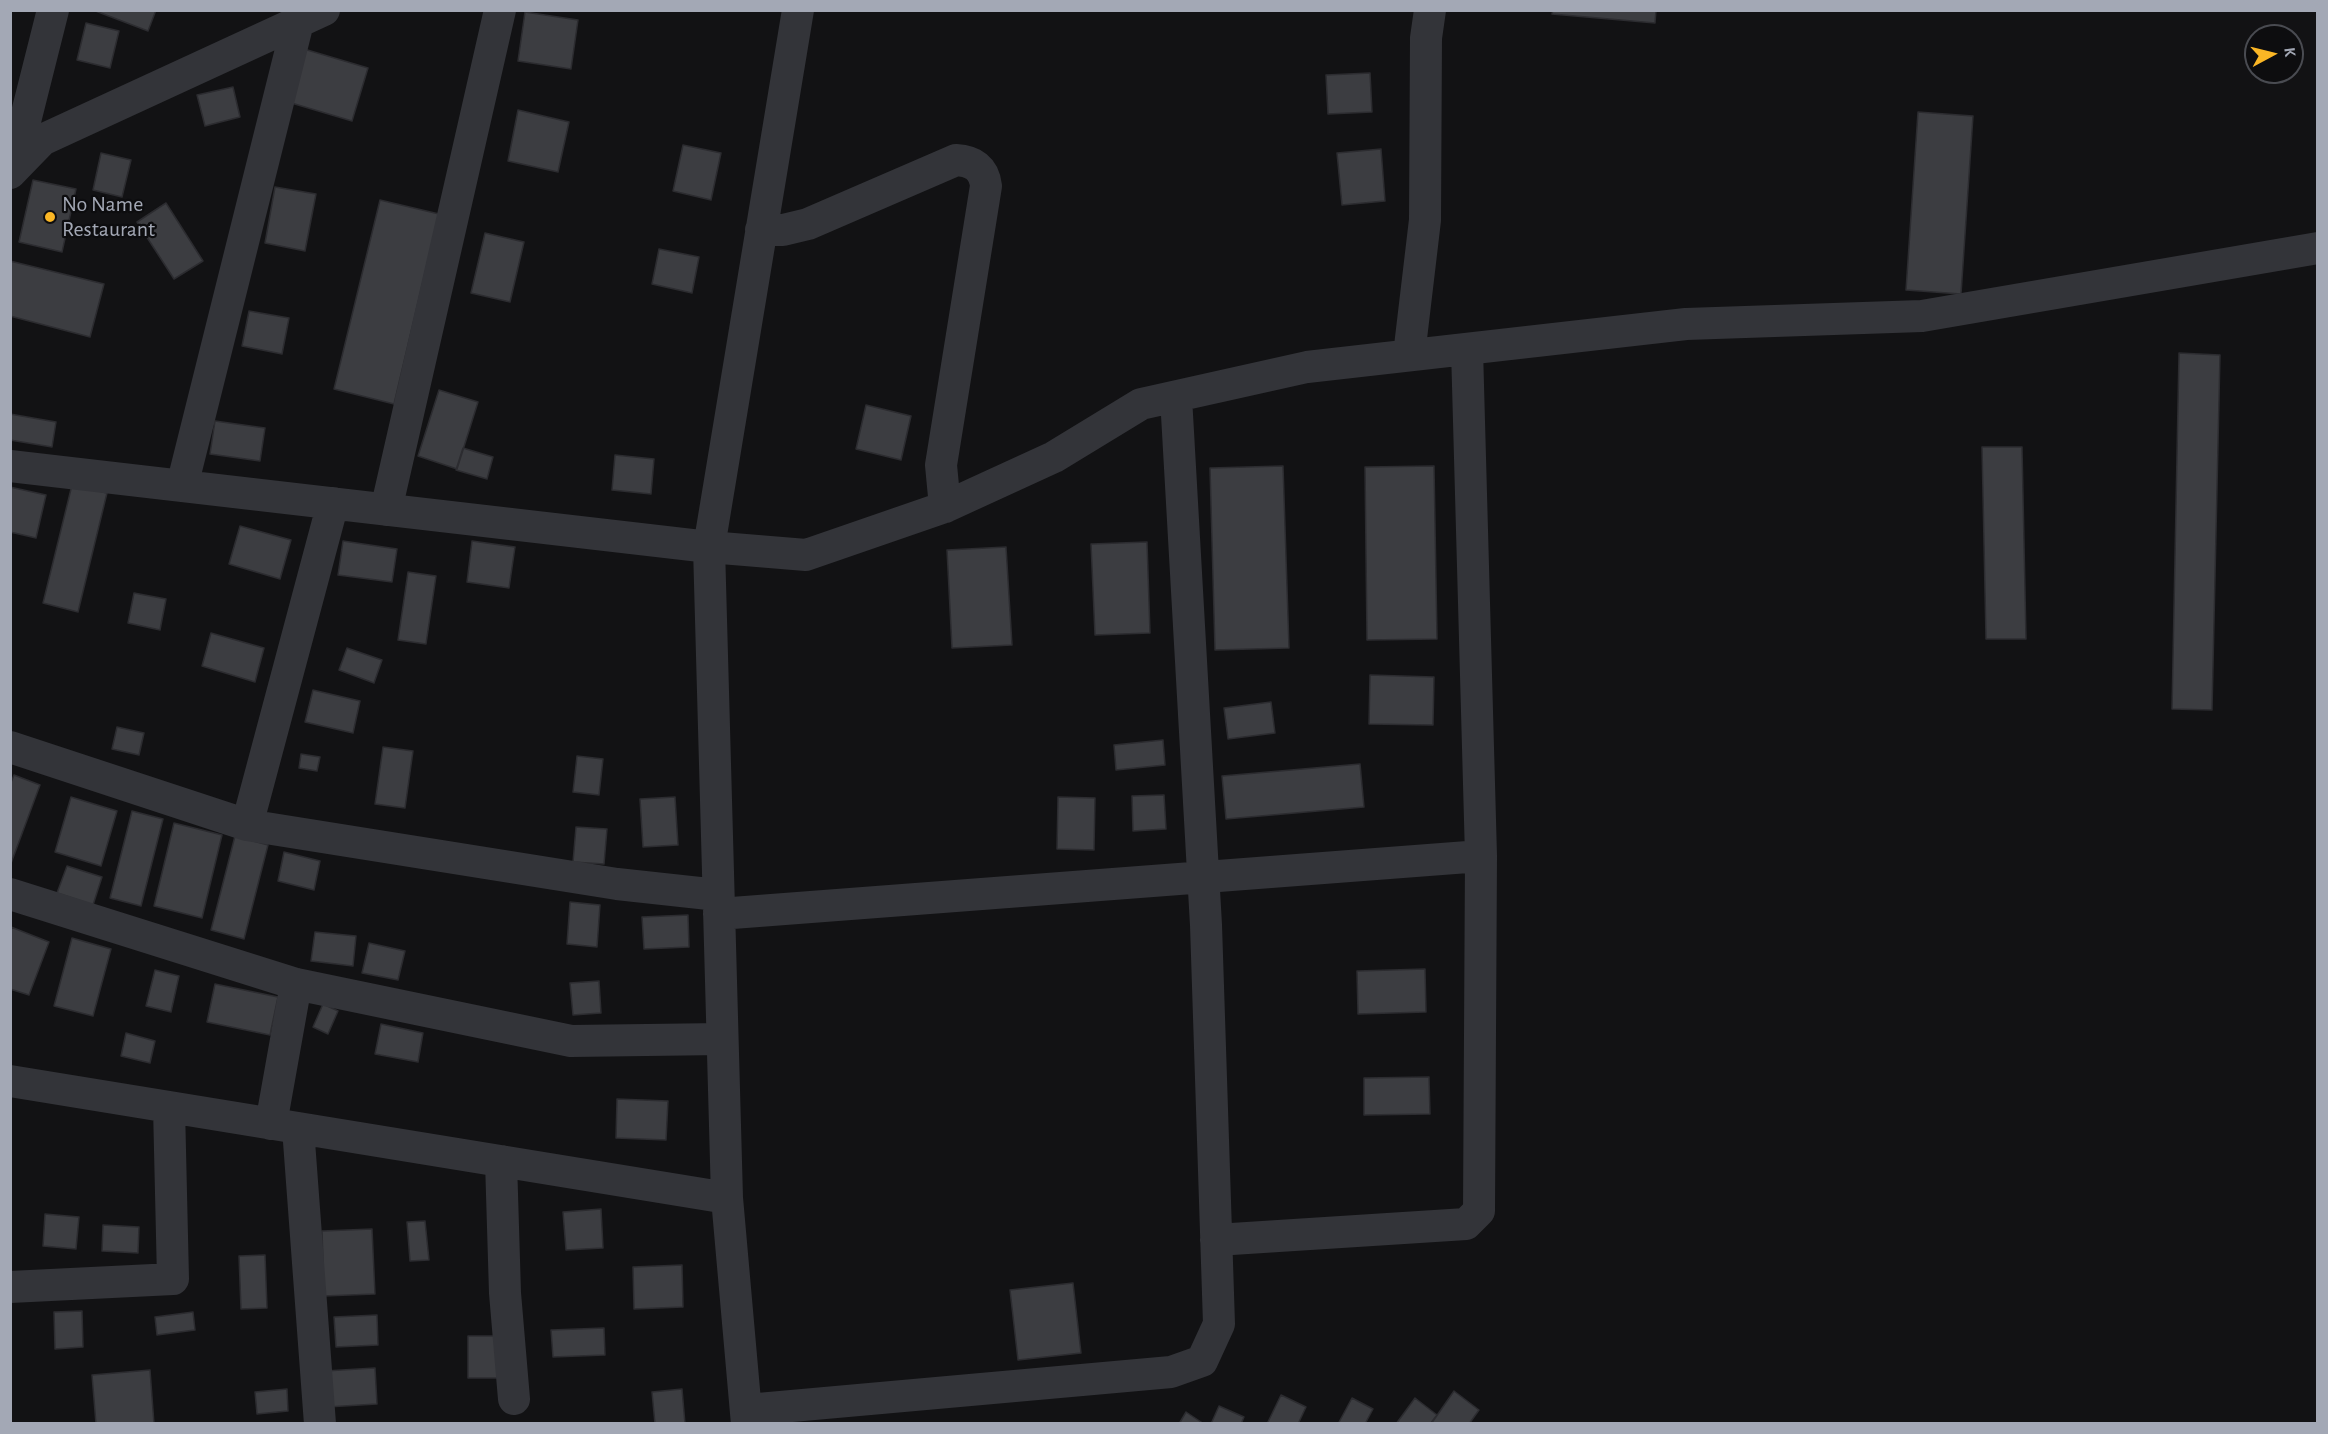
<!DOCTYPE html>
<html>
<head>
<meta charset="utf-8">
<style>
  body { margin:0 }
  #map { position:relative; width:2328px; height:1434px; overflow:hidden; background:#121214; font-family:"Alegreya Sans",sans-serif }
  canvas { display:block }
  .frame { position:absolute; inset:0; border:12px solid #a3a8b5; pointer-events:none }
  .north { position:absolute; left:2244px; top:24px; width:60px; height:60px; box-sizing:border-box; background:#0d0d0f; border:2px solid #494b51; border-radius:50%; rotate:83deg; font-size:16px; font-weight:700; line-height:24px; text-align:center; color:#a3a8b5 }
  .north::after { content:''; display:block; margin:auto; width:21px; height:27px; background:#fab625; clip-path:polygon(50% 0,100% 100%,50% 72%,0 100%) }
</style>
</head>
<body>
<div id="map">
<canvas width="2328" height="1434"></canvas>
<div class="frame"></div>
<div class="north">K</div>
</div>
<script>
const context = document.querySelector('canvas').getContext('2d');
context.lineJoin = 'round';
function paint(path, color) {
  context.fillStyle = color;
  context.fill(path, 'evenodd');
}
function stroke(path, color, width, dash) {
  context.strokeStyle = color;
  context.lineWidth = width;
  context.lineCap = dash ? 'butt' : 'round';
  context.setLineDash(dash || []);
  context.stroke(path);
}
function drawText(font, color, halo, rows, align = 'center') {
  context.font = font + ' "Alegreya Sans",sans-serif';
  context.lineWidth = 4.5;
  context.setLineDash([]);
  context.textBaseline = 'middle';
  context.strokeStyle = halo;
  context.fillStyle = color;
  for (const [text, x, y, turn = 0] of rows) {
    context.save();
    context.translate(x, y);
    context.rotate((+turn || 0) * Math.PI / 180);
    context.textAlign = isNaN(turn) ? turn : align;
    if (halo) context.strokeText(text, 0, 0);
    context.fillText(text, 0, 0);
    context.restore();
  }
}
const building = new Path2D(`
  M93 10H156L148 31Z
  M1553 10H1656L1655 23 1552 14Z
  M525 12 578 20 571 69 518 61Z
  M86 23 119 31 110 68 77 60Z
  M304 49 368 68 352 121 288 102Z
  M1370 73 1372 112 1328 114 1326 75Z
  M233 87 240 117 205 126 197 95Z
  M518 110 569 122 558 172 508 161Z
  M1918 112 1973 116 1961 294 1906 290Z
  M683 145 721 153 711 200 673 191Z
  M1381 149 1385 201 1342 205 1337 153Z
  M101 153 131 160 122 197 93 190Z
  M33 180 76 189 62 252 19 242Z
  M275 187 316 194 305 251 265 243Z
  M380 200 439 214 394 404 334 389Z
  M166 203 203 261 174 279 137 222Z
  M485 233 524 242 510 302 471 293Z
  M659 249 699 257 692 293 652 284Z
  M10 261 104 284 90 337 10 316Z
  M249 311 289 318 282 354 242 346Z
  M2179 353 2220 355 2212 710 2172 709Z
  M439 390 478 402 457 469 418 456Z
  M866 405 911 416 901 460 856 449Z
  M10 414 56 422 52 447 10 440Z
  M215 421 265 428 260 461 210 454Z
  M1982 447H2022L2026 639H1986Z
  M463 448 493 457 487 479 456 470Z
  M615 455 654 459 651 494 612 490Z
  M1283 466 1289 648 1215 650 1210 468Z
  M1434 466 1437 639 1367 640 1365 467Z
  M72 485 107 493 78 612 43 603Z
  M10 487 46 495 36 538 10 532Z
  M240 526 291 540 280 579 229 564Z
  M343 541 397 549 392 582 338 575Z
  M472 541 515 547 509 588 467 582Z
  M1147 542 1150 633 1095 635 1091 544Z
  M1006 547 1012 645 952 648 947 550Z
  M408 572 436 576 426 644 398 640Z
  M134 593 166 599 160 630 128 623Z
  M211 633 264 648 255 682 202 666Z
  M347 648 382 660 374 683 339 670Z
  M1370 675 1434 677 1433 725 1369 724Z
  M313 690 360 701 353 733 305 722Z
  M1271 702 1275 733 1228 739 1224 708Z
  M117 727 144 733 139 755 112 749Z
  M1163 740 1165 765 1116 770 1114 745Z
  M383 747 413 751 405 808 375 804Z
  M301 754 320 757 317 771 299 768Z
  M577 756 603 759 599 795 573 792Z
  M1360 764 1364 807 1226 819 1222 776Z
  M14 775 40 785 10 866V785Z
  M1164 795 1166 829 1133 831 1132 796Z
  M71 797 117 811 101 866 55 852Z
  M675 797 678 845 643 847 640 799Z
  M1058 797 1095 798 1094 850 1057 849Z
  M132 811 163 819 141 906 110 898Z
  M174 823 222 835 202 918 154 906Z
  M576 827 607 829 604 864 573 862Z
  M235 836 268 845 244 939 211 930Z
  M284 852 320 861 314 890 278 881Z
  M67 866 102 877 93 905 57 893Z
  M570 902 600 905 597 947 567 944Z
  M688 915 689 947 644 949 642 917Z
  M11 927 49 942 29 995 10 989Z
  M315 932 356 936 353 966 311 961Z
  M72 938 111 949 93 1016 54 1006Z
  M369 943 405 951 398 980 362 973Z
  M1425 969 1426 1012 1358 1014 1357 971Z
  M155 970 179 976 171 1012 146 1006Z
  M599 981 601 1013 573 1015 570 983Z
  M215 984 278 997 270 1035 207 1022Z
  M323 1004 338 1011 328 1034 313 1027Z
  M381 1024 423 1033 418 1062 375 1054Z
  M126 1033 155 1041 150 1063 121 1056Z
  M1429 1077 1430 1114 1364 1115V1078Z
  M617 1099 668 1101 666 1140 616 1138Z
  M601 1209 603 1248 566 1250 563 1212Z
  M45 1214 79 1217 76 1249 43 1246Z
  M425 1221 429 1260 410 1261 407 1222Z
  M103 1225 139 1227 138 1253 102 1251Z
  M372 1229 375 1294 324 1296 322 1231Z
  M265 1255 267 1308 241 1309 239 1256Z
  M682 1265 683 1307 634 1309 633 1267Z
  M1073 1283 1081 1353 1018 1360 1010 1290Z
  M82 1311 83 1347 55 1349 54 1312Z
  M193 1312 195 1330 157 1335 155 1317Z
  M377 1315 378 1345 336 1347 334 1317Z
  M604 1328 605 1355 553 1357 551 1330Z
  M468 1336H497V1378H468Z
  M375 1368 377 1404 327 1407 325 1371Z
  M150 1370 154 1424H96L92 1375Z
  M287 1389 288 1411 257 1414 255 1392Z
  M682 1389 685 1424H655L652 1392Z
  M1454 1391 1479 1410 1469 1424H1431Z
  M1281 1395 1306 1407 1298 1424H1267Z
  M1352 1398 1373 1409 1365 1424H1338Z
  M1415 1398 1437 1415 1430 1424H1396Z
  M1219 1406 1244 1417 1241 1424H1211Z
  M1186 1412 1204 1424H1179Z`);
paint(building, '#3c3d41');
stroke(building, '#2c2c30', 1.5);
stroke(new Path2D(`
  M21 137 53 10
  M10 173 42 140 324 10
  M761 230H783L808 224 956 160C973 161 984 168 986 186L941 465 945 507
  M1409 355 1425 220 1426 38 1430 10
  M10 466 709 547 806 555 945 507 1054 457 1141 404 1307 367 1686 324 1922 316 2318 248
  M182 486 301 10
  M386 510 500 10
  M10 747 247 825 617 884 718 895
  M247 825 333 503
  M10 894 296 984 571 1041 722 1039
  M719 914 1481 856 1467 349
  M10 1081 727 1198
  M271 1124 296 984
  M298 1128 320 1424
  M501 1161 505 1293 514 1399
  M1216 1240 1466 1224 1479 1211 1481 856
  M10 1287 173 1279 169 1107
  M747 1410 1171 1372 1202 1361 1219 1324 1206 925 1176 397
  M747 1424 727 1198 709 547 798 10`), '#333439', 32);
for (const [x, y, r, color] of [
  [50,217,6,"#fab625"]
]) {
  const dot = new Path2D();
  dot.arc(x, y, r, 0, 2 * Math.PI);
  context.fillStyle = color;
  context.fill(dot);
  stroke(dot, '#0d0d0f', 2);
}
drawText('22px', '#a3a8b5', '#0d0d0f', [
  ["No Name",62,204],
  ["Restaurant",62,229]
], 'left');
</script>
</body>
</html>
